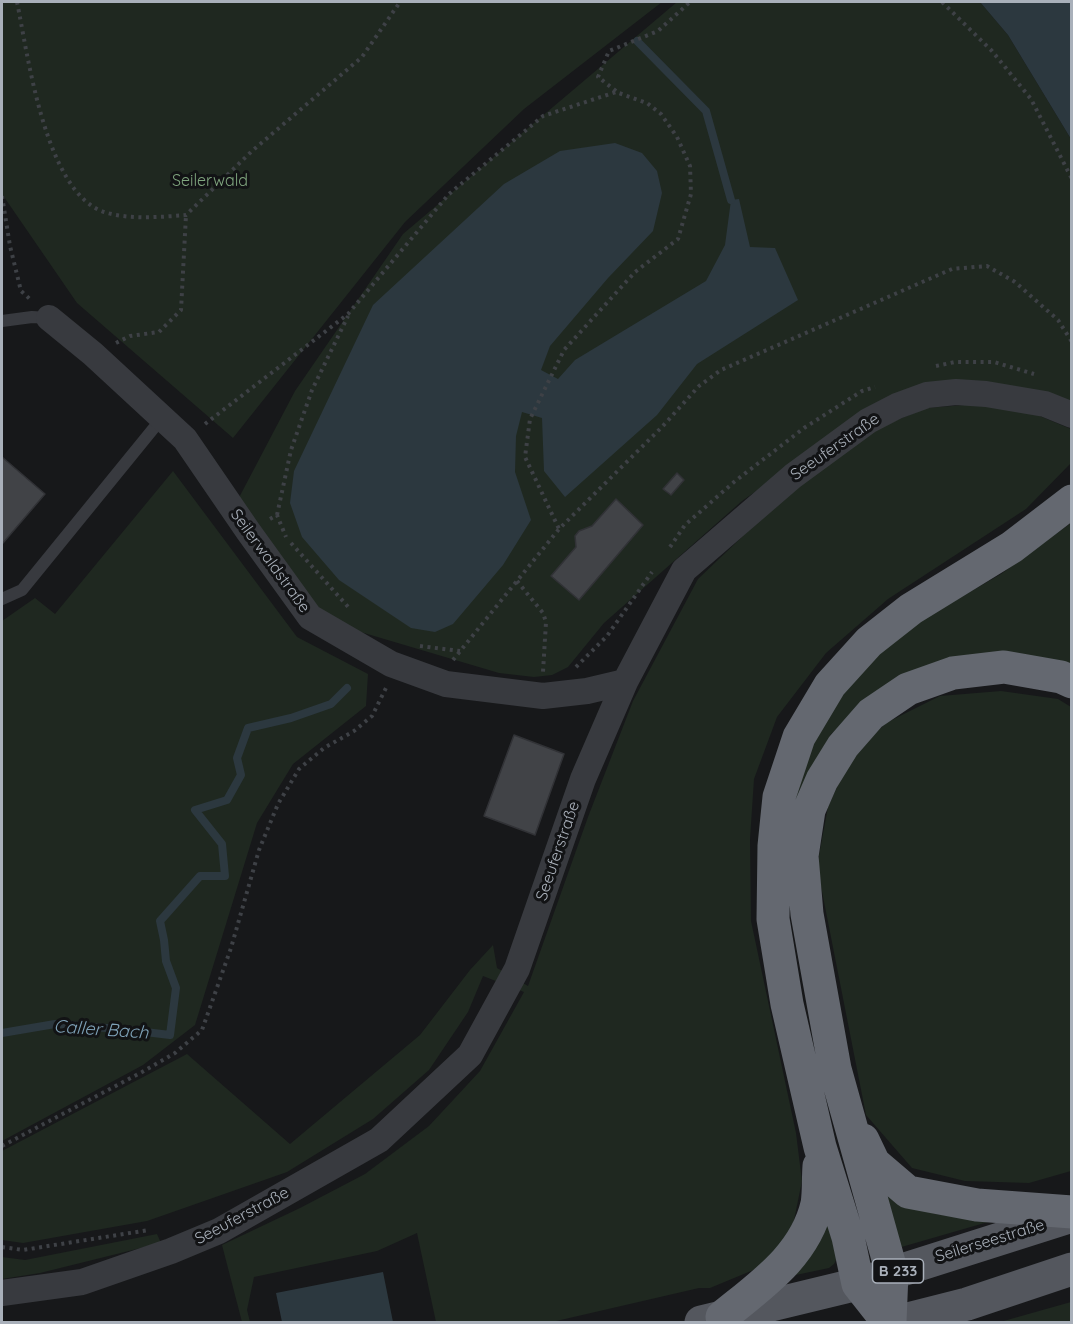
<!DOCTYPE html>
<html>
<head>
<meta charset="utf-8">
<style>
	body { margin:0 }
	#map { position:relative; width:1073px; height:1324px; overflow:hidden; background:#17181a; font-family:Quicksand,sans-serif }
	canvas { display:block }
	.frame { position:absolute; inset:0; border:3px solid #a9b0ba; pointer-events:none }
</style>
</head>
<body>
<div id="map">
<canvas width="1073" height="1324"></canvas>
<div class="frame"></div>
</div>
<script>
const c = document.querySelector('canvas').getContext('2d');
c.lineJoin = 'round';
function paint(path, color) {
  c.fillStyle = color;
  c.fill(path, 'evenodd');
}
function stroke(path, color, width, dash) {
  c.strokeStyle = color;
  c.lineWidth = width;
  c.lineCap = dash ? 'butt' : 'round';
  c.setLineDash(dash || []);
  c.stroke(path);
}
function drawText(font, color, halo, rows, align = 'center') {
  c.font = font + ' Quicksand,sans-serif';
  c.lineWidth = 6;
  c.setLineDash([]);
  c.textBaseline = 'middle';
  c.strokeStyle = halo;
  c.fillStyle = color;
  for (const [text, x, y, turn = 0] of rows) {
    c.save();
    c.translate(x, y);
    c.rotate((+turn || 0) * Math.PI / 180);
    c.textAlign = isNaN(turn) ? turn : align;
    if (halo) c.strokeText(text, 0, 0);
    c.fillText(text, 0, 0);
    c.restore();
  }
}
paint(new Path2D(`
	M2,2H662L524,109L405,222L233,438L77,303L2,194Z
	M677,2H980L1008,35L1071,139V410L988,387L869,412L742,501L604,623L568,667L552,675L534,677L499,673L310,617L233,509L295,391L403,234Z
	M977,404L1035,414L1071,429V463L1026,509L888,599L826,653L777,717L754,779L750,839L751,921L796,1133L802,1181L792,1230L763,1266L710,1288H699L552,1322H436L417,1233L377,1251L254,1277L247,1310L250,1322H242L222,1245L300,1208L365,1174L429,1126L480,1071L524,992L483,976L468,1012L429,1070L373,1119L287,1172L147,1221L23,1243L2,1240V1151L187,1054L290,1144L420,1035L470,970L493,945L497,968L528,986L588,817L633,701L698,579L788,493L871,431L926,408Z
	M173,471L297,637L368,674L366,706L293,764L257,823L195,1025L143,1065L2,1141V621L35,598L55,614Z
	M1071,523V670L875,696L831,734L804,782L791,835L796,775L839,689L899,633L1001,574Z
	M1001,691L1058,699L1071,707V1171L1029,1183L965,1181L912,1168L866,1115L817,866L828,807L851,756L886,723L940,696Z
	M883,1193L918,1209L936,1214L988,1222L898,1248Z
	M826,1219L837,1258L834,1264L829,1268L791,1276Z
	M157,1234L161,1243L40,1273L2,1279V1257L25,1260Z
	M1071,1302V1322H1000Z`), '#1f2820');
paint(new Path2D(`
	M980,2H1071V139L1008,35Z
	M615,143L642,153L657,171L662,193L653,231L608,278L550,346L541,370L558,379L575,360L706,281L725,245L731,200L739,199L750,247L775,248L798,300L697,364L657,415L565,497L544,471L542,418L522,412L516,436L515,472L531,520L503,565L453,624L435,632L411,628L339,580L302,537L290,503L294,471L373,305L504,184L560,151Z
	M383,1272L393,1322H282L276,1293Z`), '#2c383f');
stroke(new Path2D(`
	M637,41L706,111L731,200
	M2,1033L55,1024L120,1029L170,1035L176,988L166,961L164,940L160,921L200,876H225L222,844L195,810L227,800L241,775L237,758L248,728L291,718L331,704L347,688`), '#2c383f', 8);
const building = new Path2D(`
	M2,457L45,494L3,543L2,542Z
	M677,473L684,480L671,495L663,489Z
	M616,499L643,525L579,600L551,576L576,547L575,536L579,531L592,526Z
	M514,735L564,754L535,835L484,816Z`);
paint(building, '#414347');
stroke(building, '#313236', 1.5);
stroke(new Path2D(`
	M17,2C28,55 45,192 104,212C129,220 161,217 186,215L252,151L362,57L400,2
	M942,2L992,51L1031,99L1072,179
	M616,91L598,77L609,51L658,31L690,2
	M2,196L10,246L21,291L31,300
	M116,343L130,336L159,332L181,310L186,215
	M936,366L955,362H994L1034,374
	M205,424L348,314L449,194L543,116L616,92L647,103L661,114L677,137L690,166L691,194L678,239L635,272L564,350L530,419L525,457L559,529
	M277,515L291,450L312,390L348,316
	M270,519L277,515L286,537
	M291,543L350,609
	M670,547L685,525L734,482L804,428L862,391L875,387
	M517,581L543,613L546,622L543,672
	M420,646L460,651
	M453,660L559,529L662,427L699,386L721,370L952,269L987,266L1015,282L1058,320L1072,342
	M576,667L607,636L652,572
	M2,1146L142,1072L175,1053L202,1030L231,948L259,850L278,804L299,769L324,748L354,731L372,716L386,688
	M2,1247L23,1250L149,1230`), '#3e4146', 4, [3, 4.5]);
stroke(new Path2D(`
	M2,321L32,317L49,318
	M2,599L22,590L162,418`), '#383a3f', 12);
stroke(new Path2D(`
	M49,318L93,354L185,439L248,531L310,617L391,664L446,684L543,696L587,691L625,682
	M2,1293L82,1282L171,1251L219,1231L379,1140L470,1055L517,969L583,779L625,682L684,570L793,476L868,421L897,406L927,395L956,392L986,394L1045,404L1072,415`), '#383a3f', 26);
stroke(new Path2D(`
	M701,1322L858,1284L1072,1216
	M896,1322L967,1304L1072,1269`), '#54575e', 33);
stroke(new Path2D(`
	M863,1140L874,1163L908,1192L977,1205L1072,1212
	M722,1317C761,1285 805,1256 817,1204C819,1192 818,1179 819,1166
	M888,1322L858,1284L848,1237L820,1147L787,1004L773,919L774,846L779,797L799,737L830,685L869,642L911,609L1012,547L1072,501
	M890,1322L892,1273L835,1069L807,914L802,856L809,810L822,780L843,746L871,714L908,689L953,673L1004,667L1061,677L1072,682`), '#646870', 33);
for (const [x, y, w] of [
	[898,1271,51]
]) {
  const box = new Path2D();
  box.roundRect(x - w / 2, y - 12, w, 24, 4.5);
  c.fillStyle = '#121315';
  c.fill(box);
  stroke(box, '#a9b0ba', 1.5);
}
drawText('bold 15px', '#a9b0ba', null, [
	["B 233",898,1271]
]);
drawText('16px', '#80a67f', '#121315', [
	["Seilerwald",210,181]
]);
drawText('16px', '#a9b0ba', '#121315', [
	["Seeuferstraße",835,447,-35],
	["Seilerwaldstraße",270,561,54],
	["Seeuferstraße",558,851,-71],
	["Seeuferstraße",242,1216,-28],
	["Seilerseestraße",990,1241,-17]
]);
drawText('italic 18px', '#7ea1b7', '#121315', [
	["Caller Bach",101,1030,4]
]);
</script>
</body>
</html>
